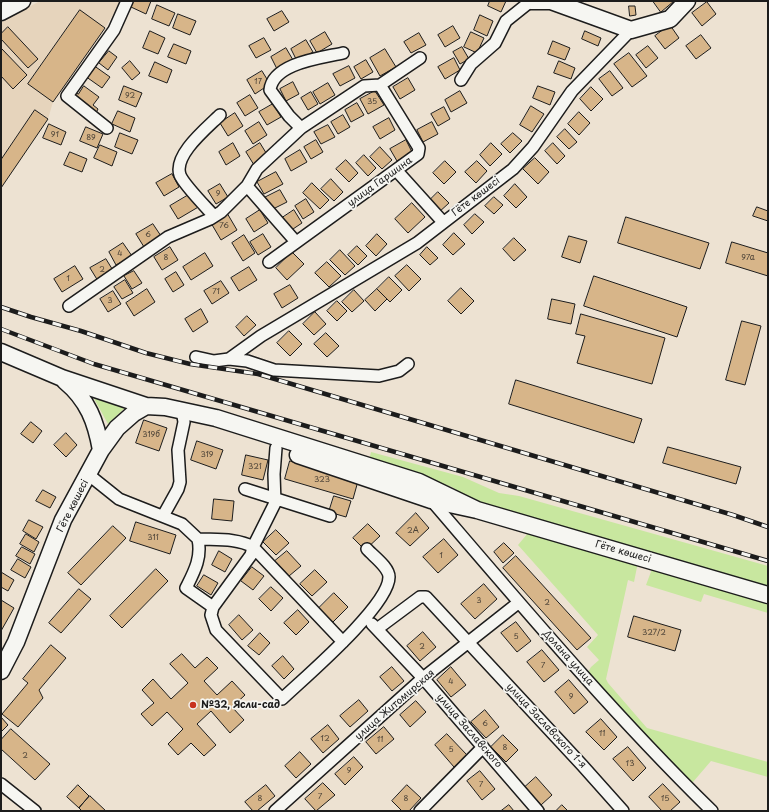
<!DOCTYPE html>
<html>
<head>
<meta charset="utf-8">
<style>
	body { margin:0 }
	#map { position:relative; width:769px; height:812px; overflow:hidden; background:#ede2d2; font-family:"Playpen Sans",sans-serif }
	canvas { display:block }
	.frame { position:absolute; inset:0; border:2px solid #1c1c1c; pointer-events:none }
</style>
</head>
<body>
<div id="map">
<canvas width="769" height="812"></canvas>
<div class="frame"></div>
</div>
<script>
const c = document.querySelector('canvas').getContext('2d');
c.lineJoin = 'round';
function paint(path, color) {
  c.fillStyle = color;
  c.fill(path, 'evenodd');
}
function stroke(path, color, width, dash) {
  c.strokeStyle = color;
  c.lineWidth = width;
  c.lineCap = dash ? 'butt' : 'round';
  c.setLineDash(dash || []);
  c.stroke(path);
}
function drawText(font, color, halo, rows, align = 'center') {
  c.font = font + ' "Playpen Sans",sans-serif';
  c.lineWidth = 3.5;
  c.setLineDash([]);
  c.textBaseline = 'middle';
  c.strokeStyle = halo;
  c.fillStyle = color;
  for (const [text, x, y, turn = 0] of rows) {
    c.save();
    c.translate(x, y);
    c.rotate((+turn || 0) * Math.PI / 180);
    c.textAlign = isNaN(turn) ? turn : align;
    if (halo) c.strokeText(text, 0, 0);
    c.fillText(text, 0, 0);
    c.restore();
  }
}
paint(new Path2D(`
	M40,1H121L105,28L53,102L48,119L1,188V22Z`), '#e6d4bc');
paint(new Path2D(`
	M91,393L129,404L108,424Z
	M371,452L463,477L499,493L519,496L768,566V592L475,502L452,487L369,461Z
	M528,533L636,564L637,567L634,582L628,580L606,679L608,683L647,728L768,762V777L711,761L693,782L675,779L587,674L591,667L599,660L587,647L598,635L518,545Z
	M652,569L768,604V613L704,594L701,602L646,585Z`), '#c8e79f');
const building = new Path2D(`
	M133,1H151L146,14L131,7Z
	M490,1H506L501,12L488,6Z
	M653,1H674L661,12Z
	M707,2L716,14L702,26L692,13Z
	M157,5L175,13L169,26L152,19Z
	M629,6H635L636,15L630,16Z
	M80,10L105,28L53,102L28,84Z
	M282,11L289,22L274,31L267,19Z
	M178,14L196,21L190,35L173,28Z
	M480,15L493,21L487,36L474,30Z
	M670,25L679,38L665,49L655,36Z
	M453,26L460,38L445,47L438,35Z
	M8,27L38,59L28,68L1,39V34Z
	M150,31L165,38L158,54L143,48Z
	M585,31L601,38L598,46L582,39Z
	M325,32L332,44L317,53L310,41Z
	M471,32L484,38L477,53L464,47Z
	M419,33L426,45L411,53L404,42Z
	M701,35L711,48L696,59L686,46Z
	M264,38L271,50L256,58L249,46Z
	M306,40L313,52L297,61L291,49Z
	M553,41L570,48L565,60L548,54Z
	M174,44L191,51L186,64L168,57Z
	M648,46L658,58L646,68L636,55Z
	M462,47L469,59L460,64L453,52Z
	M1,48L27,75L13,89L1,76Z
	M286,48L293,60L277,69L271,57Z
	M385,49L396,67L380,76L370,58Z
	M109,51L117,57L108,70L99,63Z
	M629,53L647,76L632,87L614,64Z
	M454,58L460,70L445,79L438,67Z
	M366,60L373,72L361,79L354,67Z
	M130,61L140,73L132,80L122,68Z
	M559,61L575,68L571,79L554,73Z
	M155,62L172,70L167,83L149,76Z
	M93,65L110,77L102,88L85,76Z
	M349,66L355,78L340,86L333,74Z
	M262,71L270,84L255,94L247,80Z
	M610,71L623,88L612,96L599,79Z
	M408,78L415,90L400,99L393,87Z
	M293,82L299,94L286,101L280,89Z
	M328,83L335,95L320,104L313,92Z
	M84,86L99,97L93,105L98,109L96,113L71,96L74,91L78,94Z
	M124,86L142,93L136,107L119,100Z
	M538,86L555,92L550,105L533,98Z
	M591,87L603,99L591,111L580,99Z
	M375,91L384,105L368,114L360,99Z
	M460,91L467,103L451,112L445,100Z
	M311,92L318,104L308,110L301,98Z
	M250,95L258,108L245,116L237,103Z
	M357,103L364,115L351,122L345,110Z
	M273,104L281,117L267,125L259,112Z
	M531,106L544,114L532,132L520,125Z
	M444,107L450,119L438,126L431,114Z
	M35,110L48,119L1,188V160Z
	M118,111L135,118L130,132L112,124Z
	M579,112L590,123L579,135L568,124Z
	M235,113L243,126L228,136L220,123Z
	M343,115L350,127L338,134L331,122Z
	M389,118L395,130L380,139L373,127Z
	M259,122L267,135L253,144L245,131Z
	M432,122L438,134L423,142L417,130Z
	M49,124L66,132L61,145L43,138Z
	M328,125L335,137L321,144L314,132Z
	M86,127L103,134L97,148L80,141Z
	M565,129L577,142L569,149L557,137Z
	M120,133L138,140L132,154L115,147Z
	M513,133L522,141L510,153L501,144Z
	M316,140L323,152L311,159L304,147Z
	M406,140L412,152L397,161L390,149Z
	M233,143L240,156L226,165L219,152Z
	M260,143L268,156L254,165L246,152Z
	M491,143L502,154L490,166L480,155Z
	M553,143L565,156L557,164L545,151Z
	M100,145L117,152L112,166L94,158Z
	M380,147L392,160L382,169L370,157Z
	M300,150L307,162L291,171L285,159Z
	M70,152L87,159L82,172L64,165Z
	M364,155L376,168L368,176L356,163Z
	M535,158L549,172L538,184L523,169Z
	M346,160L358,173L349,182L336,169Z
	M445,161L456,172L444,184L433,173Z
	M477,161L487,171L476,183L465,172Z
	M276,172L283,184L264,194L257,182Z
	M172,174L179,187L164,196L156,183Z
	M331,179L343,192L334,201L321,189Z
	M312,183L329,200L320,209L303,193Z
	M220,184L228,197L216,204L208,191Z
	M515,184L527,197L516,208L504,196Z
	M280,190L287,202L271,210L264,198Z
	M438,192L449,203L438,213L427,203Z
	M192,193L200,206L178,219L170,206Z
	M494,197L503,205L494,214L485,206Z
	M306,199L314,212L303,219L295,206Z
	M412,203L425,217L408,233L395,219Z
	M757,207L768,211V221L753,216Z
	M260,210L268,223L254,232L246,219Z
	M294,210L302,223L290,231L282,218Z
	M227,213L237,230L221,240L211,223Z
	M475,214L484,222L472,234L464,225Z
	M626,217L709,243L700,269L618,243Z
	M153,224L161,236L144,247L136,234Z
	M454,233L465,244L453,255L443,245Z
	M263,234L271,247L258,255L250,242Z
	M377,234L387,244L376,256L366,246Z
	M244,235L255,253L243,261L232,243Z
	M569,236L587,241L580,263L562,257Z
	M514,238L526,250L514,261L503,249Z
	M732,242L768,253V276L726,263Z
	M123,243L132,256L116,265L109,252Z
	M357,246L367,256L358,265L348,255Z
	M170,247L178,260L162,270L154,257Z
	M427,247L438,258L430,265L420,255Z
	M340,250L355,266L345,275L330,260Z
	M292,252L304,264L287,280L276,268Z
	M205,253L213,266L191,280L183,267Z
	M106,259L114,272L98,281L90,268Z
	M327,262L341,276L329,287L315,273Z
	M407,265L421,279L409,291L395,276Z
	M75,266L83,279L62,292L54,279Z
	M249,267L257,280L239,291L231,278Z
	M134,271L142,283L132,289L124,276Z
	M176,272L184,285L173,292L165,279Z
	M594,276L687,307L677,337L584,306Z
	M389,277L402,290L390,302L377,289Z
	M125,280L133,293L122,299L114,287Z
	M221,281L229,293L212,304L204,291Z
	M290,285L298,298L282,308L274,294Z
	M461,288L474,301L461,314L448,301Z
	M147,289L155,302L134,316L126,303Z
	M377,289L387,299L375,311L365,300Z
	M354,290L364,301L352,312L342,302Z
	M113,291L121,304L108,312L100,299Z
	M552,299L575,304L571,324L548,319Z
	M337,301L347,311L337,321L327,311Z
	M201,309L208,322L193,332L185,319Z
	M315,312L326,324L314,335L303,324Z
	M581,314L665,338L652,384L577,363L585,336L576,334Z
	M247,316L256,325L244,336L236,327Z
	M742,321L761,326L745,385L726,380Z
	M289,331L302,344L290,356L277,343Z
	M326,333L339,346L327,357L314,344Z
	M516,380L642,419L634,443L509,404Z
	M144,420L167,428L159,451L136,443Z
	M31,422L42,431L33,443L21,434Z
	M66,433L77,445L66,457L54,445Z
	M197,441L223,450L216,469L191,460Z
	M668,447L741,467L736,484L663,463Z
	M246,455L268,460L263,480L242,475Z
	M290,461L358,481L353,499L285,479Z
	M43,490L56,497L50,508L36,501Z
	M334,496L351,501L346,517L329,512Z
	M214,499L234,501L232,521L212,519Z
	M416,513L429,528L410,546L396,533Z
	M29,520L43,527L36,539L23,531Z
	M136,522L176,535L170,554L130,541Z
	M368,524L380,536L365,550L353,538Z
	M113,526L126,538L81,585L68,573Z
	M276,530L289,543L276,555L263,542Z
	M26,534L39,542L34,552L20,544Z
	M444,539L458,555L438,573L423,557Z
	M504,543L514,553L503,563L494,552Z
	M22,547L35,554L30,564L16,556Z
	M219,551L232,559L225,572L212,565Z
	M287,551L301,566L289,576L275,561Z
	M516,556L591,638L577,650L503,568Z
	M18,559L31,567L25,578L11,570Z
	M252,567L264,576L253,590L241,581Z
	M156,569L168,581L122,628L110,616Z
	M315,570L327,582L312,596L300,584Z
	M1,572L14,580L8,591L1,587Z
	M204,575L218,583L211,595L197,586Z
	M484,584L497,599L475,619L461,604Z
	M271,587L283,598L271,611L259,599Z
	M79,589L91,599L61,633L49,623Z
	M334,593L348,607L333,622L319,608Z
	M1,600L14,608L1,631Z
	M298,610L309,622L296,635L284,623Z
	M239,615L253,630L242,640L229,625Z
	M634,616L681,630L675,651L628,637Z
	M516,622L531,641L517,652L501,633Z
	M423,632L436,647L420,661L407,646Z
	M260,633L270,643L259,655L248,646Z
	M51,645L66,658L39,690L43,698L18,727L2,714L28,683L23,679Z
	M542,650L559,670L544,682L527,662Z
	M182,654L195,668L207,657L218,668L204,681L217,695L232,681L245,695L232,707L244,720L230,733L211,711L197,724L216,745L204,756L191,743L178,755L168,744L183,729L167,712L152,726L141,714L154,703L142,690L153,679L171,699L188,683L170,664Z
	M283,656L294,669L284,679L272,666Z
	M392,667L404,681L392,691L380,677Z
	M451,667L466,685L451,697L437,680Z
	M569,680L588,702L574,714L555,692Z
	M359,700L368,711L350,727L340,716Z
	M416,701L426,712L410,727L400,715Z
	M485,710L499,727L486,738L471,722Z
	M1,717L8,725L1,732Z
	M601,719L617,737L604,750L586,732Z
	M328,725L339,739L323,753L311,739Z
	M384,727L394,739L376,754L366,742Z
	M11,729L50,764L35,780L1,749V740Z
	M447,734L467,755L454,767L435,745Z
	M503,735L518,750L506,762L491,747Z
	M628,747L646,768L633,781L613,759Z
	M300,752L311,764L296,778L285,766Z
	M354,757L363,767L345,785L335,774Z
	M480,771L495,789L482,800L467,781Z
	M536,777L552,795L541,805L525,787Z
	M323,783L335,795L316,811L305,799Z
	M663,784L680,802L670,811H662L649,797Z
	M78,785L89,796L79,808L67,797Z
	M266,785L275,796L257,811H253L245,802Z
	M407,785L421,798L409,811H402L392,801Z
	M90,796L106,811H82L79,808Z
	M509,805L514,811H501Z
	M562,805L568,811H556Z`);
paint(building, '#d7b589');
stroke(building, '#1c1c1c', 1);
const street = new Path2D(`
	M461,80L471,64L495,43L506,21L531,1
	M107,128L67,96L114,30L127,1
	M301,128L289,116L270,90C273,63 321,58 343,53
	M397,171L443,222
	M247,186L296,242
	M214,216C206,207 184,185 180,175C173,155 207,128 220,115
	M269,262L418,154L419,148L380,85
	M69,306L168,237L210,219L221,212L247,186L257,169L301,128L364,86L380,85L420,58
	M196,357L214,361L229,359L247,361L274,370L379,376L399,371L408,364
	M229,359L261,336L417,243L513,169L533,147L572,91L631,30
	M276,448L274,474L275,503L253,547L251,555L213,607L211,615L216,630L282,699C304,678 389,606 389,577C389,567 373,556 367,549
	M89,475L119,499L182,524L198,539C216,540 237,538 253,547L343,642
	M245,489L330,516
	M431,500C522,606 612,713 712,811
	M163,516L178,489L180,482L178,450L184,422L182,410
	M198,539C202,558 194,572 186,588L213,607
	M372,624L423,678L538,811
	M377,629L420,597H426L582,765L623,811
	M1,784L35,811
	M275,811L423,678L518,603
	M420,811L483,747`);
const secondary = new Path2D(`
	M531,1H551L631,30L670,19L687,1
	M1,12L22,1
	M1,352L62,378L146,406
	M65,381C88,400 96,422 101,450
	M298,455L431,500L477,510L768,595
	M1,671L16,642L63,520L101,450L117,428L134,413L146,406L165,407L216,418L419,482L477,510`);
stroke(street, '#1c1c1c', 14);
stroke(secondary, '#1c1c1c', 19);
stroke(street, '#f6f6f2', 11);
stroke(secondary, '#f6f6f2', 16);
const rail = new Path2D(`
	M1,307L31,317L81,331L146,353L190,364L258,374L733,515L768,527
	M1,329L94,364L768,561`);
stroke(rail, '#1c1c1c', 4.5);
stroke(rail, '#f6f6f2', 3, [9]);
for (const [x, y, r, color] of [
	[193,705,4,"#c8321e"]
]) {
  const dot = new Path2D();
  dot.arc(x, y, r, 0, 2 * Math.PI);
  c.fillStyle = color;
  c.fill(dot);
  stroke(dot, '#f6f6f2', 1.5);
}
drawText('8px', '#4b4237', null, [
	["17",258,82],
	["92",130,96],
	["35",372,102],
	["91",55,135],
	["89",91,138],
	["9",218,194],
	["76",224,226],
	["6",148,235],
	["4",120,254],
	["8",166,258],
	["97а",748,258],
	["2",102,270],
	["1",68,279],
	["71",216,292],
	["3",110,301],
	["319б",151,435],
	["319",207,455],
	["321",255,467],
	["323",322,480],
	["2А",413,531],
	["311",153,538],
	["1",441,556],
	["3",479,601],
	["2",547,603],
	["327/2",654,633],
	["5",516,637],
	["2",422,647],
	["7",543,666],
	["4",451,682],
	["9",571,697],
	["6",485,724],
	["11",602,734],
	["12",325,739],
	["11",380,740],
	["8",505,748],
	["5",451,750],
	["2",25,756],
	["13",630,764],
	["9",349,771],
	["7",481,785],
	["7",320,797],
	["8",260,799],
	["8",406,799],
	["15",665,799]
]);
drawText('10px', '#1c1c1c', '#f6f6f2', [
	["улица Гаршина",380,182,-36],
	["Гёте көшесі",476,197,-37],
	["Гёте көшесі",73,506,-63],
	["Гёте көшесі",623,552,16],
	["Долана улица",568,658,48],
	["улица Житомирская",395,705,-41],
	["улица Заславского 1-я",546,726,47],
	["улица Заславского",469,731,49]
]);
drawText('bold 10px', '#1c1c1c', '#f6f6f2', [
	["№32, Ясли-сад",201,705]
], 'left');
</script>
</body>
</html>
